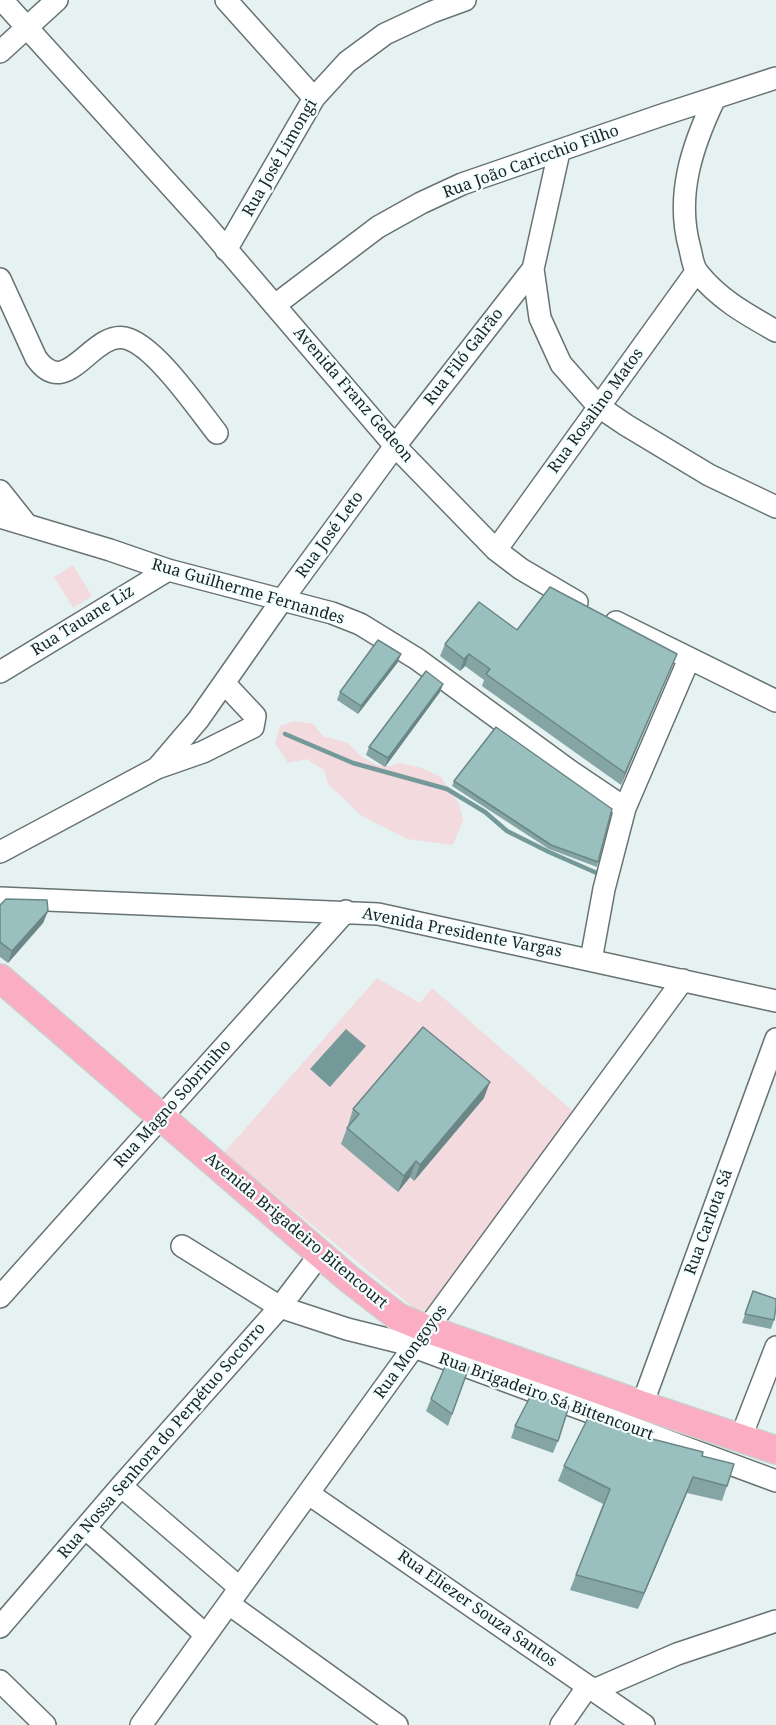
<!DOCTYPE html>
<html>
<head>
<meta charset="utf-8">
<style>
	body { margin:0 }
	canvas { display:block; background:#e5f2f1 }
</style>
</head>
<body>
<canvas width="776" height="1725"></canvas>
<script>
const c = document.querySelector('canvas').getContext('2d');
c.lineJoin = 'round';
function paint(path, color) {
  c.fillStyle = color;
  c.fill(path, 'evenodd');
}
function stroke(path, color, width, dash) {
  c.strokeStyle = color;
  c.lineWidth = width;
  c.lineCap = dash ? 'butt' : 'round';
  c.setLineDash(dash || []);
  c.stroke(path);
}
function drawText(font, color, halo, rows, align = 'center') {
  c.font = font + ' "Noto Serif",serif';
  c.lineWidth = 4.5;
  c.setLineDash([]);
  c.textBaseline = 'middle';
  c.strokeStyle = halo;
  c.fillStyle = color;
  for (const [text, x, y, turn = 0] of rows) {
    c.save();
    c.translate(x, y);
    c.rotate((+turn || 0) * Math.PI / 180);
    c.textAlign = isNaN(turn) ? turn : align;
    if (halo) c.strokeText(text, 0, 0);
    c.fillText(text, 0, 0);
    c.restore();
  }
}
paint(new Path2D(`
	M73,565L92,596L73,608L54,577Z
	M294,721L313,724L323,736L348,743L362,757L377,765L391,766L400,763L422,768L441,777L459,804L463,820L453,845L407,839L362,816L328,784L324,770L307,759L288,763L275,743L280,726Z
	M377,978L420,1003L432,988L575,1113L432,1308L419,1312L224,1153Z`), '#f2dadf');
paint(new Path2D(`
	M346,1029L366,1046L330,1087L310,1069Z`), '#749999');
stroke(new Path2D(`
	M285,734L353,763L447,789L485,812L507,831L549,852L599,874`), '#749999', 4.5);
const minor = new Path2D(`
	M2,0L205,224L395,446L496,550L521,569L577,602
	M226,0L314,98
	M0,52L57,0
	M715,98C692,146 675,196 690,249C692,257 693,268 699,274C720,300 748,315 776,331
	M559,152L533,269L540,318L561,364L598,406L626,425L709,475L776,507
	M226,250L314,98L347,62L385,34L432,12L465,0
	M0,279L36,358C67,402 91,331 125,338C154,344 198,409 217,433
	M275,305L378,227L421,203L462,184L662,115L776,78
	M0,491L27,525
	M0,517L110,550L168,570L332,613L360,624L417,659L570,771L625,808
	M496,550L696,272
	M616,622L776,701
	M0,672L168,570
	M157,768L203,752L253,727L255,716L224,683
	M0,852L157,768L198,720L282,600L395,446L533,269
	M0,898L378,914L776,1001
	M591,960L604,889L625,808L689,659
	M182,1246L280,1307L347,1329L403,1343L776,1481
	M0,1297L346,911
	M642,1405L776,1039
	M741,1437L776,1347
	M121,1486L240,1588
	M309,1494L644,1725
	M85,1528L206,1635
	M229,1604L397,1725
	M0,1627L121,1486L280,1307L321,1253
	M0,1681L45,1725
	M594,1690L677,1654L776,1621
	M141,1725L413,1348L683,980
	M561,1725L588,1686`);
const major = new Path2D(`
	M0,978L349,1279L398,1317L427,1329L642,1405L776,1450`);
stroke(minor, '#677372', 24);
stroke(major, '#cdcece', 30);
stroke(minor, '#fff', 21);
stroke(major, '#fbadc3', 27);
paint(new Path2D(`
	M517,630L677,654L621,785L482,686L484,680L465,666L460,671L440,656L445,644Z
	M398,662L358,714L337,700L340,692Z
	M443,684L440,692L385,767L366,755L369,747Z
	M454,781L598,862L597,867L549,849L452,786Z
	M0,905L48,911L43,923L8,963L0,957Z
	M484,1098L414,1181L410,1177L398,1192L341,1144L347,1128L349,1126L348,1125L353,1109Z
	M753,1291L774,1320L771,1329L742,1323Z
	M469,1367L448,1426L426,1411L431,1399Z
	M515,1426L558,1441L553,1453L511,1438Z
	M625,1432L702,1456L727,1486L722,1501L687,1493L638,1609L570,1590L603,1504L558,1481L564,1466Z`), '#84a5a4');
paint(new Path2D(`
	M401,654L398,662L358,714L361,706Z
	M469,654L465,666L460,671L464,659Z
	M677,654L672,665L621,785L625,773Z
	M443,684L440,692L385,767L388,758Z
	M48,911L43,923L8,963L12,951Z
	M490,1082L484,1098L414,1181L420,1165Z
	M416,1161L410,1177L398,1192L404,1176Z
	M693,1477L687,1493L638,1609L644,1593Z`), '#6b8686');
const building = new Path2D(`
	M550,587L677,654L625,773L486,674L490,669L469,654L464,659L445,644L479,602L517,630Z
	M378,640L401,654L361,706L340,692Z
	M426,671L443,684L388,758L369,747Z
	M496,727L612,809L598,862L551,845L454,781Z
	M6,899L47,900L48,911L12,951L0,942V905Z
	M423,1027L490,1082L420,1165L416,1161L404,1176L347,1128L359,1114L353,1109Z
	M753,1291L776,1299V1307L774,1320L745,1314Z
	M447,1362L469,1367L452,1414L431,1399Z
	M531,1395L569,1406L558,1441L515,1426Z
	M589,1416L627,1427L625,1432L703,1452L702,1456L734,1464L727,1486L693,1477L644,1593L576,1575L610,1489L564,1466Z`);
paint(building, '#99c0bf');
stroke(building, '#6b8686', 1.5);
drawText('16px', '#1d2221', '#f2ffff', [
	["Rua José Limongi",280,158,-60],
	["Rua João Caricchio Filho",531,162,-20],
	["Rua Filó Galrão",464,357,-52],
	["Avenida Franz Gedeon",353,395,49],
	["Rua Rosalino Matos",596,411,-54],
	["Rua José Leto",330,535,-54],
	["Rua Guilherme Fernandes",248,592,16],
	["Rua Tauane Liz",83,621,-32],
	["Avenida Presidente Vargas",462,933,11],
	["Rua Magno Sobriniho",173,1104,-48],
	["Rua Carlota Sá",709,1222,-70],
	["Avenida Brigadeiro Bitencourt",296,1231,40],
	["Rua Mongoyos",411,1352,-54],
	["Rua Brigadeiro Sá Bittencourt",546,1397,20],
	["Rua Nossa Senhora do Perpétuo Socorro",162,1441,-49],
	["Rua Eliezer Souza Santos",477,1609,35]
]);
</script>
</body>
</html>
